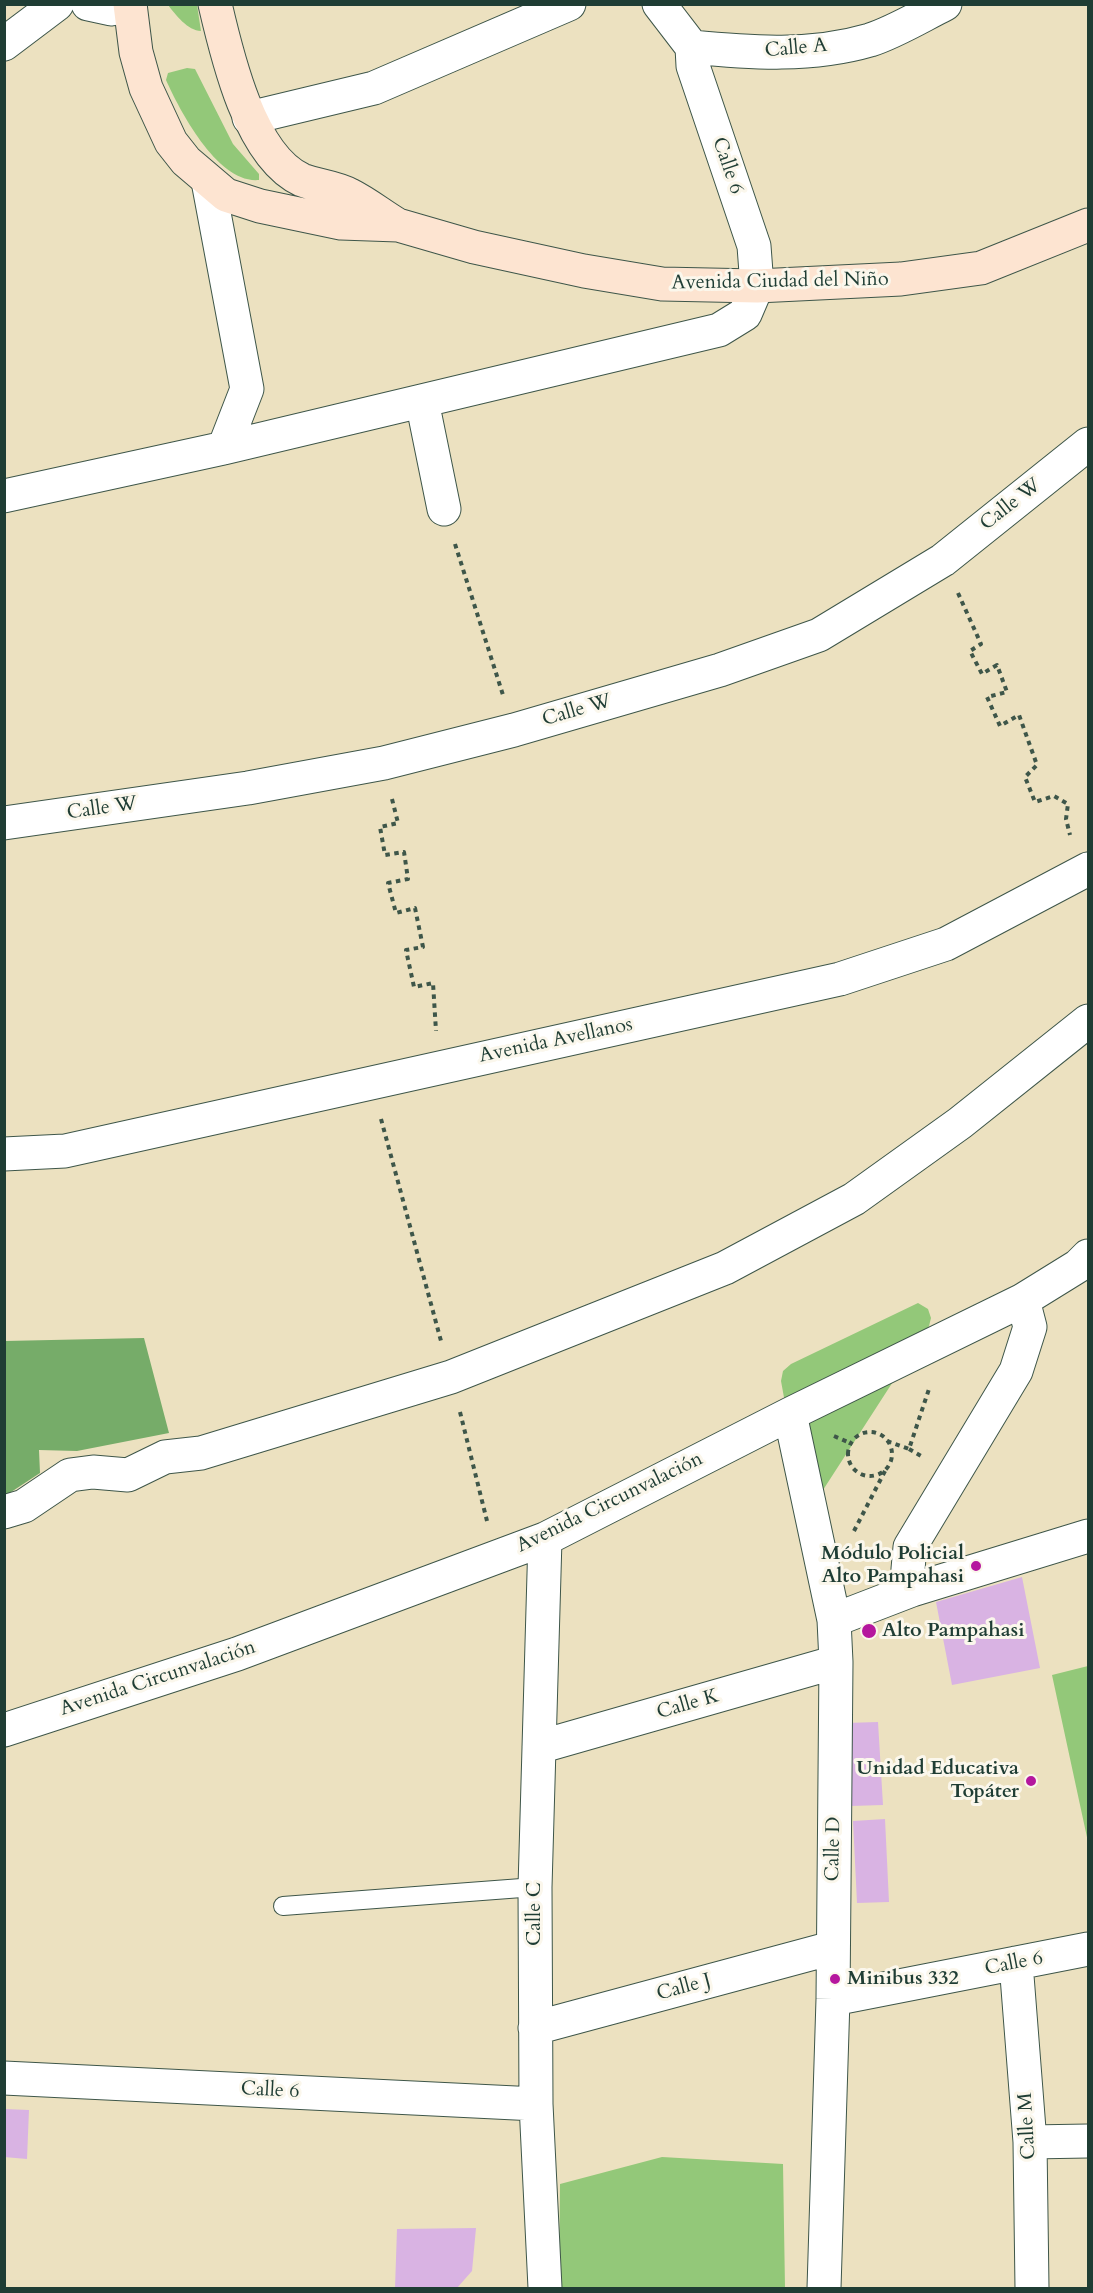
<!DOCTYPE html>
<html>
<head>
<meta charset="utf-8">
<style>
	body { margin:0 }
	#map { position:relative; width:1093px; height:2293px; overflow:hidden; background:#ece1c0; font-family:Cardo,serif }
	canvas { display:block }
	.frame { position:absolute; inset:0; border:6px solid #1f3d34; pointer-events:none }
</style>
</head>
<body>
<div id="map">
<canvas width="1093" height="2293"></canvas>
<div class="frame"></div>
</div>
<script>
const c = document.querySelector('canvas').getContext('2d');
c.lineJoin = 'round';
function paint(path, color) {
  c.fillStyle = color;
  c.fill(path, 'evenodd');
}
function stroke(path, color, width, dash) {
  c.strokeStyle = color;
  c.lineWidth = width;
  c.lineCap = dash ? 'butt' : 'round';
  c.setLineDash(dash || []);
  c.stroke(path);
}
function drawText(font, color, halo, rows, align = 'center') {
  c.font = font + ' Cardo,serif';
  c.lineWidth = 6;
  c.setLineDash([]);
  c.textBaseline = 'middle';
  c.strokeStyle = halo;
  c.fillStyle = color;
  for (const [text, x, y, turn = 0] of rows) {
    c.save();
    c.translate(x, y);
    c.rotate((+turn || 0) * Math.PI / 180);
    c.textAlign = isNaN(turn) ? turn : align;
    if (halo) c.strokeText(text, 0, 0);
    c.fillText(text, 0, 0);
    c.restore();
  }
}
paint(new Path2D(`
	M168,5H197L201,31C188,31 175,14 168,5Z
	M187,68L195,69L233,144L259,174V180C218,184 180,111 166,80L168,73Z
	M918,1303L928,1309L931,1318L929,1326L823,1490L799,1480L781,1381L783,1371L791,1364Z
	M1088,1666V1842L1052,1675Z
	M662,2157L783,2164L785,2288H559L560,2184Z`), '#93c879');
paint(new Path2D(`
	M144,1338L169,1433L77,1451L39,1450L40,1473L5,1496V1341Z`), '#76ac69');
paint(new Path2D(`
	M1022,1577L1040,1668L952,1685L936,1602Z
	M878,1722L883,1805L851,1806L846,1723Z
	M885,1819L889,1902L857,1903L853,1821Z
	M4,2109L29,2110L27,2159L4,2157Z
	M476,2228L472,2271L457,2288H395L397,2229Z`), '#d9b3e3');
const lane = new Path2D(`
	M283,1906L535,1887`);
const street = new Path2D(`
	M88,4L111,9L130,6
	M659,4L692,47C752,53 812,57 870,40C895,32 921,16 945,4
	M4,44L57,4
	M249,118L374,88L569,4
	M208,181L247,389L224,448
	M422,401L444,509
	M4,496L224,448L719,330L745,314L757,286L754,246L693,66L692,47
	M4,823L248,788L384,763L514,730L720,670L819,635L943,560L1088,444
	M4,1154L65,1151L840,979L946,944L1088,869
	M790,1414L834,1620L836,1662L833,1999L824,2288
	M4,1512L24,1506L70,1475L93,1472L128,1475L165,1457L201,1453L451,1377L725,1268L854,1199L960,1123L1088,1021
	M912,1590L908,1569L910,1547L1016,1371L1030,1327L1023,1300
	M834,1620L912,1590L1088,1536
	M4,1730L237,1654L545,1539L790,1414L1023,1300L1078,1266L1088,1256
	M539,1747L836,1662
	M1016,1963L1030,2142L1032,2288
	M833,1999L1088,1949
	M535,2028L832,1948
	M4,2078L536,2104
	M1030,2142L1088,2141
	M545,2288L536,2104L535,1887L545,1539`);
const secondary = new Path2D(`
	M130,4L136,52L146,88L171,142L186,161L226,195L260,206L341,223L398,225L474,247L584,271L662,284L757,286L901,279L981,268L1088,225
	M215,4C227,56 250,156 302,180C317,186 336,187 350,195C366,203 381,215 396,224`);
stroke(lane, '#3e5649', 20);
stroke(street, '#3e5649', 35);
stroke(secondary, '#3e5649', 35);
stroke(new Path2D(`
	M455,544L503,695
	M958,593L981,644L970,651L982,674L997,665L1007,692L987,697L1000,726L1019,715L1037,765L1025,777L1035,802L1054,796L1068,804L1066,819L1070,835
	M392,799L398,823L380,827L385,855L404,852L408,879L388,883L396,913L415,908L423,947L406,950L414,987L433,983L436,1031
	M381,1119L441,1341
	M460,1412L487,1521
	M848 1454a22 22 0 1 1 44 0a22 22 0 1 1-44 0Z
	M834,1436L850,1443
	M887,1441L909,1449L929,1389
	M909,1449L921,1456
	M854,1531L885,1471`), '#3e5649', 4, [4.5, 4.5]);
stroke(lane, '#fff', 18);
stroke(street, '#fff', 33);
stroke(secondary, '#fde4d1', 33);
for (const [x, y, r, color] of [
	[976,1566,6,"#b5179e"],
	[869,1631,8,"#b5179e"],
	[1031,1781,6,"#b5179e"],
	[835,1979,6,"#b5179e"]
]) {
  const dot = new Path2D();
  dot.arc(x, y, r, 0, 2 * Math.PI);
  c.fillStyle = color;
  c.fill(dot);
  stroke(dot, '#fbf7ec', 2);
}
drawText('20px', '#1f3d34', '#fbf7ec', [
	["Calle A",796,49,-5],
	["Calle 6",727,166,71],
	["Avenida Ciudad del Niño",780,282,-1],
	["Calle W",1011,505,-38],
	["Calle W",577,711,-16],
	["Calle W",102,809,-8],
	["Avenida Avellanos",556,1041,-12],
	["Avenida Circunvalación",610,1503,-26],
	["Avenida Circunvalación",158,1679,-18],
	["Calle K",688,1705,-16],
	["Calle D",834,1849,-89],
	["Calle C",535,1914,-90],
	["Calle 6",1014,1964,-11],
	["Calle J",684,1988,-15],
	["Calle 6",270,2091,3],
	["Calle M",1028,2126,-93]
]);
drawText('bold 20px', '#1f3d34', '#fbf7ec', [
	["Módulo Policial",964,1554],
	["Alto Pampahasi",964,1577],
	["Alto Pampahasi",882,1631,"left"],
	["Unidad Educativa",1019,1769],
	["Topáter",1019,1792],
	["Minibus 332",847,1979,"left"]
], 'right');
</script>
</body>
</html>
